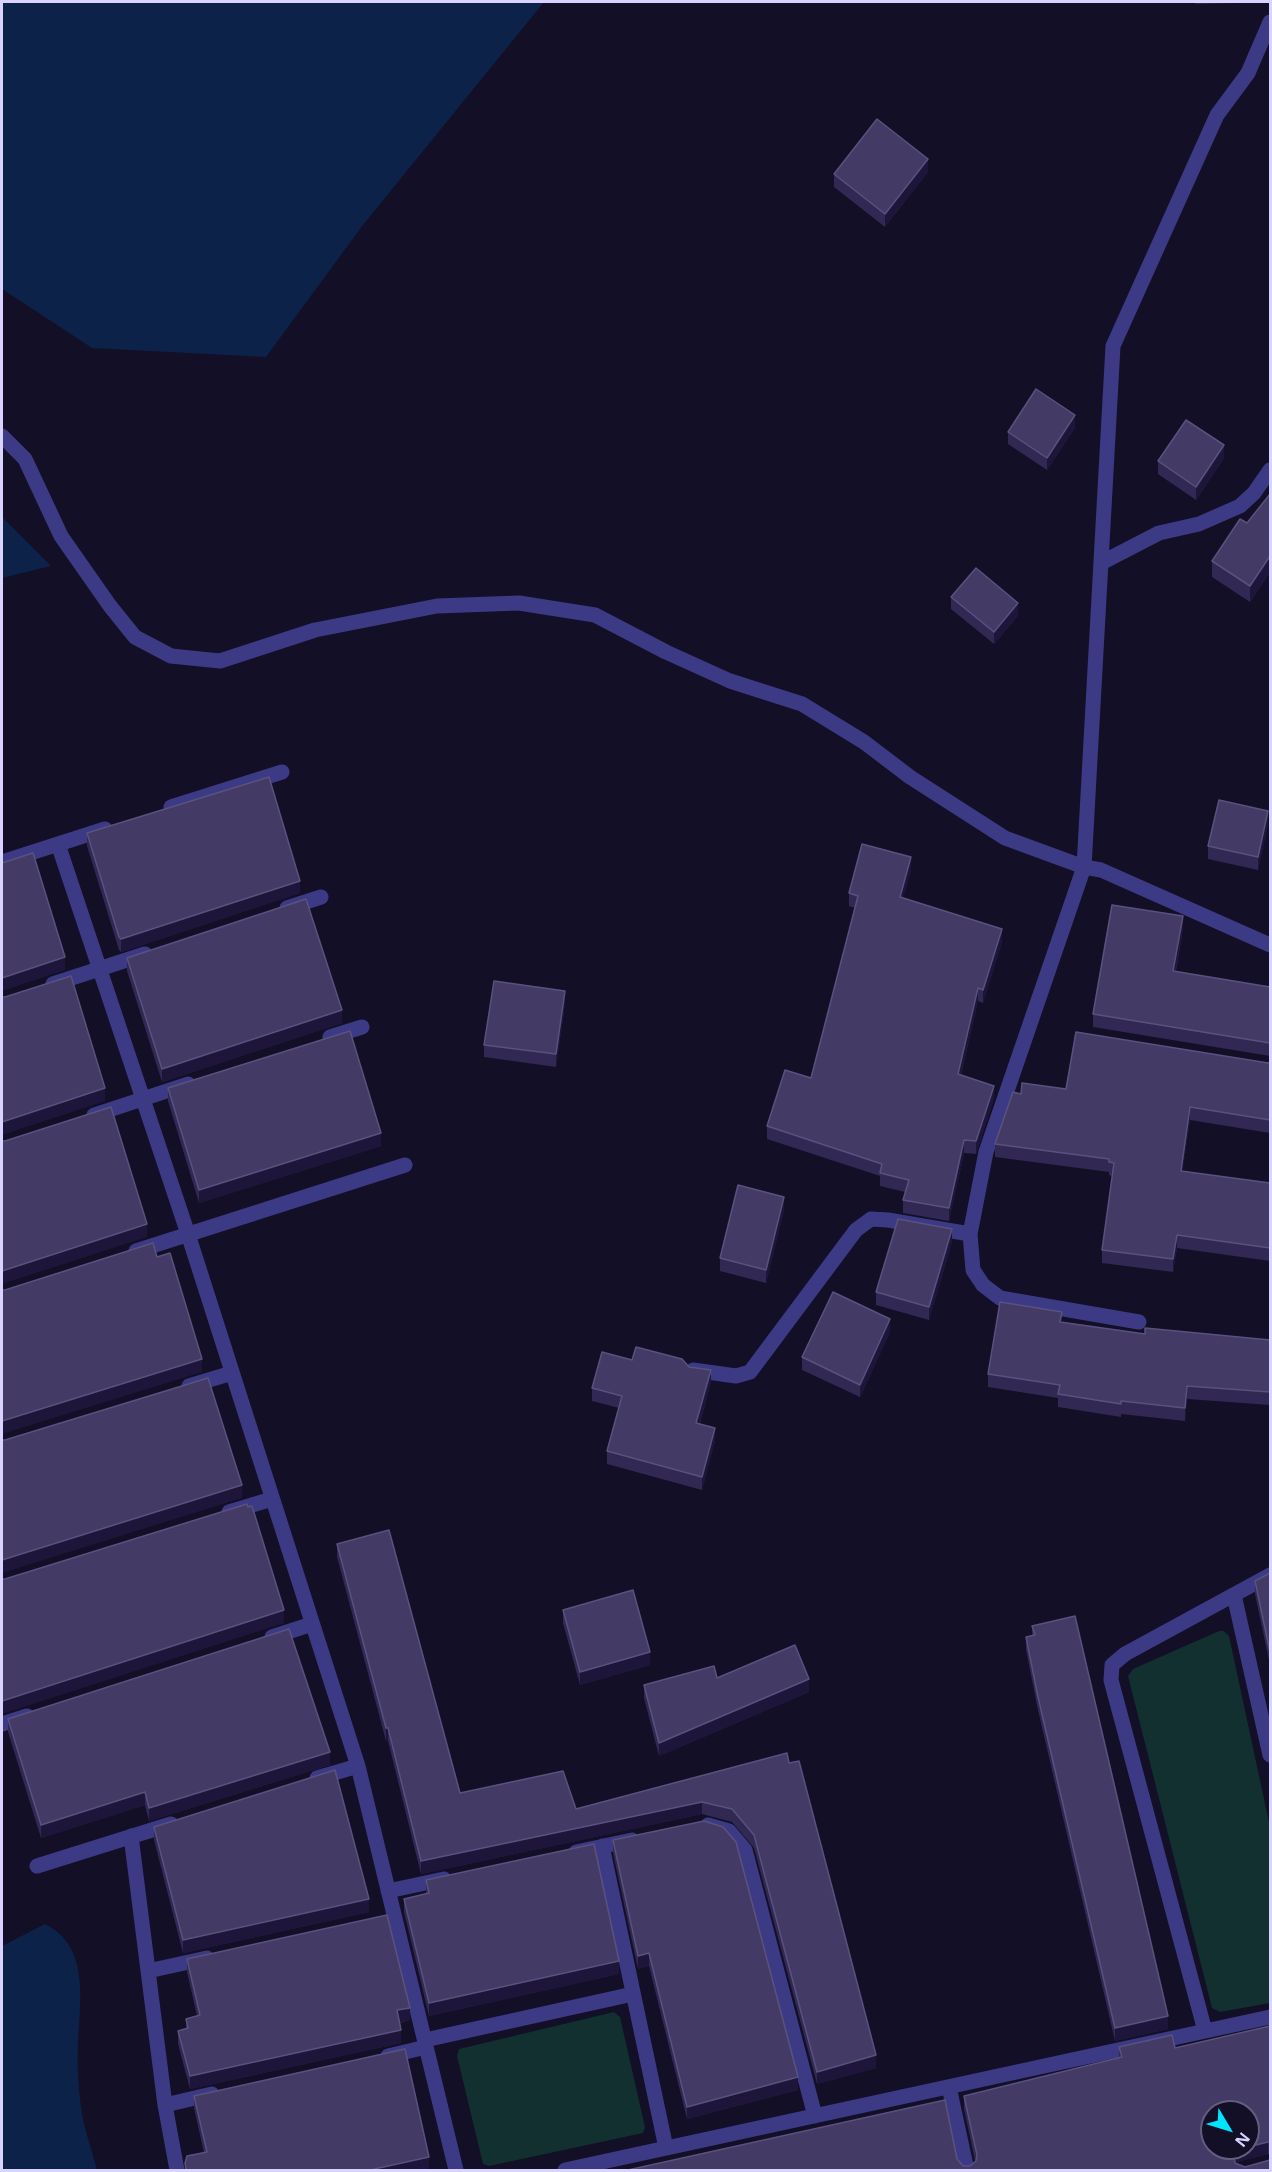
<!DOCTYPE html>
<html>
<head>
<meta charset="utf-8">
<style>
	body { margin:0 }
	#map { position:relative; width:1272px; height:2172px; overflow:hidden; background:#130f26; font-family:"Noto Sans",sans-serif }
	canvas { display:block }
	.frame { position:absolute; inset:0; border:3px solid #d9d4ff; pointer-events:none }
	.north { position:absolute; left:1200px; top:2100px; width:60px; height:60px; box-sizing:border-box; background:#130f26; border:2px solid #625e7d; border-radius:50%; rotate:128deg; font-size:16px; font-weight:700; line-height:24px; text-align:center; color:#d9d4ff }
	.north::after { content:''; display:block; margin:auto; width:21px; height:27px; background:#00e5ff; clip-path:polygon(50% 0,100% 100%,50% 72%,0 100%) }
</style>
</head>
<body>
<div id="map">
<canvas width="1272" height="2172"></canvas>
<div class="frame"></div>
<div class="north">N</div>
</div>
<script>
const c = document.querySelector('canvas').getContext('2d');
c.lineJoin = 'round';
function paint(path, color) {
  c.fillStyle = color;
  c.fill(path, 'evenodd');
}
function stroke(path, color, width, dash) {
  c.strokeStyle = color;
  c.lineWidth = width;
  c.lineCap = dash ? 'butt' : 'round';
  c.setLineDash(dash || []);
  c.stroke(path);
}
paint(new Path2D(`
	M1219,1631H1224L1229,1636L1270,1827V2003L1220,2012L1212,2008L1128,1676L1133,1669Z
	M614,2012L620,2017L645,2127L643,2133L489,2166L483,2164L457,2056L459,2049Z`), '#12302f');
paint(new Path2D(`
	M2,2H544L363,225L266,357L92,348L2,289Z
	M2,517L51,566L2,578Z
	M45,1924C92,1947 79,2006 78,2048C77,2065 78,2082 80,2099C82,2123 91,2147 97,2170H2V1946Z`), '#0c2248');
stroke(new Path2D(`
	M2,436L25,459L61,536L110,606L135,637L171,656L220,661L315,630L437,606L519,603L595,615L666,652L730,681L802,704L864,742L910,777L1005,838L1084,867L1101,870L1270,945
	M1101,563L1159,533L1199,524L1240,506L1254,493L1270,470
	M171,807L282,772
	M58,844L188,1234L358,1766L456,2170
	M2,862L105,829
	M287,908L321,897
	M53,984L145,954
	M330,1037L362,1027
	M94,1115L188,1084
	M136,1251L405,1165
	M1139,1322L1000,1298L983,1285L973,1270L970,1234L986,1152L1084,867L1113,346L1217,115L1248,73L1270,22
	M693,1370L736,1376L750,1372L856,1230L871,1219L888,1220L970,1234
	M189,1386L232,1373
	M229,1512L272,1499
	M1234,1595L1270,1755
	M272,1637L312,1624
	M2,1724L27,1716
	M317,1778L358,1766
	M708,1825L729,1831L745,1850L815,2116
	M131,1836L165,2105L177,2170
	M602,1846L666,2148
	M576,1852L632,1840
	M37,1866L171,1824
	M388,1891L444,1879
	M148,1971L207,1958
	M1205,2031L1111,1680L1112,1665L1125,1654L1270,1575
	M425,2040L633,1994
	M388,2056L426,2047
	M949,2087L967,2170
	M165,2105L212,2094
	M565,2170L1270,2017`), '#3d3a85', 15);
paint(new Path2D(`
	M1195,2H1242V3L1195,4Z
	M928,172L885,227L834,187V174Z
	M1075,428L1047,470L1008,444V432Z
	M1224,458L1196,500L1158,474V461Z
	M1270,494V572L1250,602L1212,577V561L1247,523Z
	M951,597L1018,616L994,644L951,609Z
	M1268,824L1258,870L1208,859V846Z
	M87,833L300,893L121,952L119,950L87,846Z
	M911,870L903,898L1002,942L983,1003L978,1001L961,1075L994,1098L976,1154L964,1153L949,1221L903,1213V1200L905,1192L880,1186V1176L767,1139V1126L811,1078L855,908L849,906V893Z
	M1183,929L1176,971L1270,987V1056L1093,1027V1014Z
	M127,958L342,1023L162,1082L127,971Z
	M565,1004L556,1067L484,1057V1045Z
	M1270,1062V1133L1190,1120L1182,1171L1270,1183V1261L1177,1248L1173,1272L1102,1263V1250L1112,1176L1109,1175V1172L995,1157V1144L1021,1094L1066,1089Z
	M168,1088L381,1146L199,1203L168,1101Z
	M784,1210L766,1283L720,1271V1258Z
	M952,1242L929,1320L876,1305V1292Z
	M1062,1322L1145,1334L1270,1340V1405L1187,1399L1185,1421L1121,1414V1417L1058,1407V1398L988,1387V1374Z
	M890,1332L860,1397L802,1370V1357Z
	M632,1360L689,1367L711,1382L700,1423L715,1441L702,1490L607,1464V1451L619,1408L592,1401V1388Z
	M337,1544L460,1793L576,1809L789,1763L876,2068L817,2084L754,1848L732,1822L702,1814L421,1874L388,1741H386L337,1557Z
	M1270,1573V1665L1255,1594V1581Z
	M563,1610L650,1665L580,1685L563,1623Z
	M1032,1626L1168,2029L1115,2041L1038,1710L1026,1650V1637L1032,1636Z
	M717,1678L809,1692L659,1756L644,1698V1685Z
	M8,1719L330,1765L149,1821L145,1805L41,1838L8,1732Z
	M154,1827L369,1912L183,1953L154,1840Z
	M613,1840L798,2090L687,2119L649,1966L638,1969L613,1853Z
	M426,1880L619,1974L429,2016L404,1912V1899L426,1894Z
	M187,1959L410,2020L400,2023L401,2043L190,2089L178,2044V2031L186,2029V2019L197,2016L187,1972Z
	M1270,2026V2155L1268,2154L1237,2162L1236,2163L1245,2167L1270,2170H628L957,2159L963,2166H970L975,2161L964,2109V2096L1119,2058V2047L1175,2048Z
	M194,2096L429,2170H185V2163L204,2153L194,2108Z`), '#312854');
paint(new Path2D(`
	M928,159V172L885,227V214Z
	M1075,415V428L1047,470V458Z
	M1224,445V458L1196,500V487Z
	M1270,556V572L1250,602V586Z
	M1018,603V616L994,644V632Z
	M1268,811V824L1258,870V857Z
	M911,857V870L900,910V897Z
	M300,881V893L121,952V939Z
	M1183,916V929L1173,984V971Z
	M1002,929V942L983,1003V990Z
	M65,957V970L2,991V978Z
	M978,988V1001L958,1087V1074Z
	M565,991V1004L556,1067V1054Z
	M342,1010V1023L162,1082V1069Z
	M994,1086V1098L976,1154V1141Z
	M105,1088V1101L2,1135V1122Z
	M1190,1107V1120L1181,1184V1171Z
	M381,1133V1146L199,1203V1190Z
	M964,1140V1153L949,1221V1208Z
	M784,1197V1210L766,1283V1270Z
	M147,1224V1237L2,1284V1271Z
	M952,1229V1242L929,1320V1307Z
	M1177,1235V1248L1173,1272V1259Z
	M890,1319V1332L860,1397V1385Z
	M202,1359V1372L2,1434V1421Z
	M711,1370V1382L696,1436V1423Z
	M1187,1386V1399L1185,1421V1408Z
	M715,1428V1441L702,1490V1477Z
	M242,1485V1498L2,1573V1560Z
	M284,1610V1623L2,1714V1701Z
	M650,1652V1665L580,1685V1672Z
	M809,1679V1692L659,1756V1743Z
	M386,1728H388V1741H386Z
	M330,1752V1765L149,1821V1808Z
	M145,1792V1805L41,1838V1825Z
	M702,1802V1814L421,1874V1861Z
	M369,1899V1912L183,1953V1940Z
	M649,1953V1966L638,1969V1956Z
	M619,1961V1974L429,2016V2003Z
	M410,2008V2020L397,2023V2010Z
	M1168,2016V2029L1115,2041V2028Z
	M401,2030V2043L190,2089V2076Z
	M876,2055V2068L817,2084V2072Z
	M798,2077V2090L687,2119V2107Z
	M1268,2142V2154L1237,2162L1234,2168V2155L1237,2150L1248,2148V2147Z
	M429,2157V2170H370Z`), '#1d163a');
const building = new Path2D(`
	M877,119L928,159L885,214L834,174Z
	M1036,389L1075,415L1047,458L1008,432Z
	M1186,420L1224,445L1196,487L1158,461Z
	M1270,494V556L1250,586L1212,561L1240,519L1247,523Z
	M976,568L1018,603L994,632L951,597Z
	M269,777L300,881L121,939L119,937L87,833Z
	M1219,800L1268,811L1258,857L1208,846Z
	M862,844L911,857L900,897L1002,929L983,990L978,988L958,1074L994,1086L976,1141L964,1140L949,1208L903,1200L909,1180L880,1173L882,1164L767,1126L785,1070L811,1078L858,896L849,893Z
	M33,853L65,957L2,978V863Z
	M306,899L342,1010L162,1069L127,958Z
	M1112,905L1183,916L1173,971L1270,987V1043L1093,1014Z
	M71,976L105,1088L2,1122V997H5Z
	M494,981L565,991L556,1054L484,1045Z
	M350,1031L381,1133L199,1190L168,1088Z
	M1076,1032L1268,1063L1270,1062V1120L1190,1107L1181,1171L1270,1183V1248L1177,1235L1173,1259L1102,1250L1114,1163L1109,1162V1159L995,1144L1013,1092L1021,1094L1022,1083L1066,1089Z
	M111,1107L147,1224L2,1271V1141H5Z
	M738,1185L784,1197L766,1270L720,1258Z
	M898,1219L952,1229L929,1307L876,1292Z
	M153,1243L157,1257L170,1253L202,1359L2,1421V1290H5Z
	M833,1292L890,1319L860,1385L802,1357Z
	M1000,1302L1062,1312L1060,1322L1145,1334V1328L1270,1340V1392L1187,1386L1185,1408L1121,1401V1404L1058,1394L1060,1385L988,1374Z
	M636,1347L682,1359L689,1367L711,1370L696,1423L715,1428L702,1477L607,1451L622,1396L592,1388L602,1352L632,1360Z
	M208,1378L242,1485L2,1560V1440H5Z
	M247,1504L248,1507L252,1506L284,1610L2,1701V1579H5Z
	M389,1530L460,1793L563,1771L576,1809L787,1753L789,1763L799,1761L876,2055L817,2072L754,1835L732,1809L702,1802L421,1861L388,1728H386L337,1544Z
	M1270,1573V1652L1255,1581Z
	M633,1590L650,1652L580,1672L563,1610Z
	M1075,1616L1168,2016L1115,2028L1038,1697L1026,1637L1035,1635L1032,1626Z
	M289,1629L330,1752L149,1808L145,1792L41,1825L8,1719Z
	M795,1645L809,1679L659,1743L644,1685L714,1666L717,1678Z
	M335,1770L369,1899L183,1940L154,1827Z
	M704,1821L723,1827L736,1842L798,2077L687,2107L649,1953L638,1956L613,1840Z
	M594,1844L619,1961L429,2003L404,1899L429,1893L426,1880Z
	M387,1915L410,2008L397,2010L401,2030L190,2076L178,2031L188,2028L186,2019L200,2015L187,1959Z
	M1270,2026V2142H1268L1248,2147V2112H1212V2148H1243L1237,2150L1234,2155L1235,2163L1245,2167L1270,2160V2170H628L945,2100L957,2159L963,2166H970L976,2161L977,2155L964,2096L1122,2057L1119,2047L1172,2035L1175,2048Z
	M405,2049L429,2157L370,2170H186L185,2163L187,2156L207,2152L194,2096Z`);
paint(building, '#433a66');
stroke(building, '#5a527e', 1.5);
</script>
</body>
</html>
